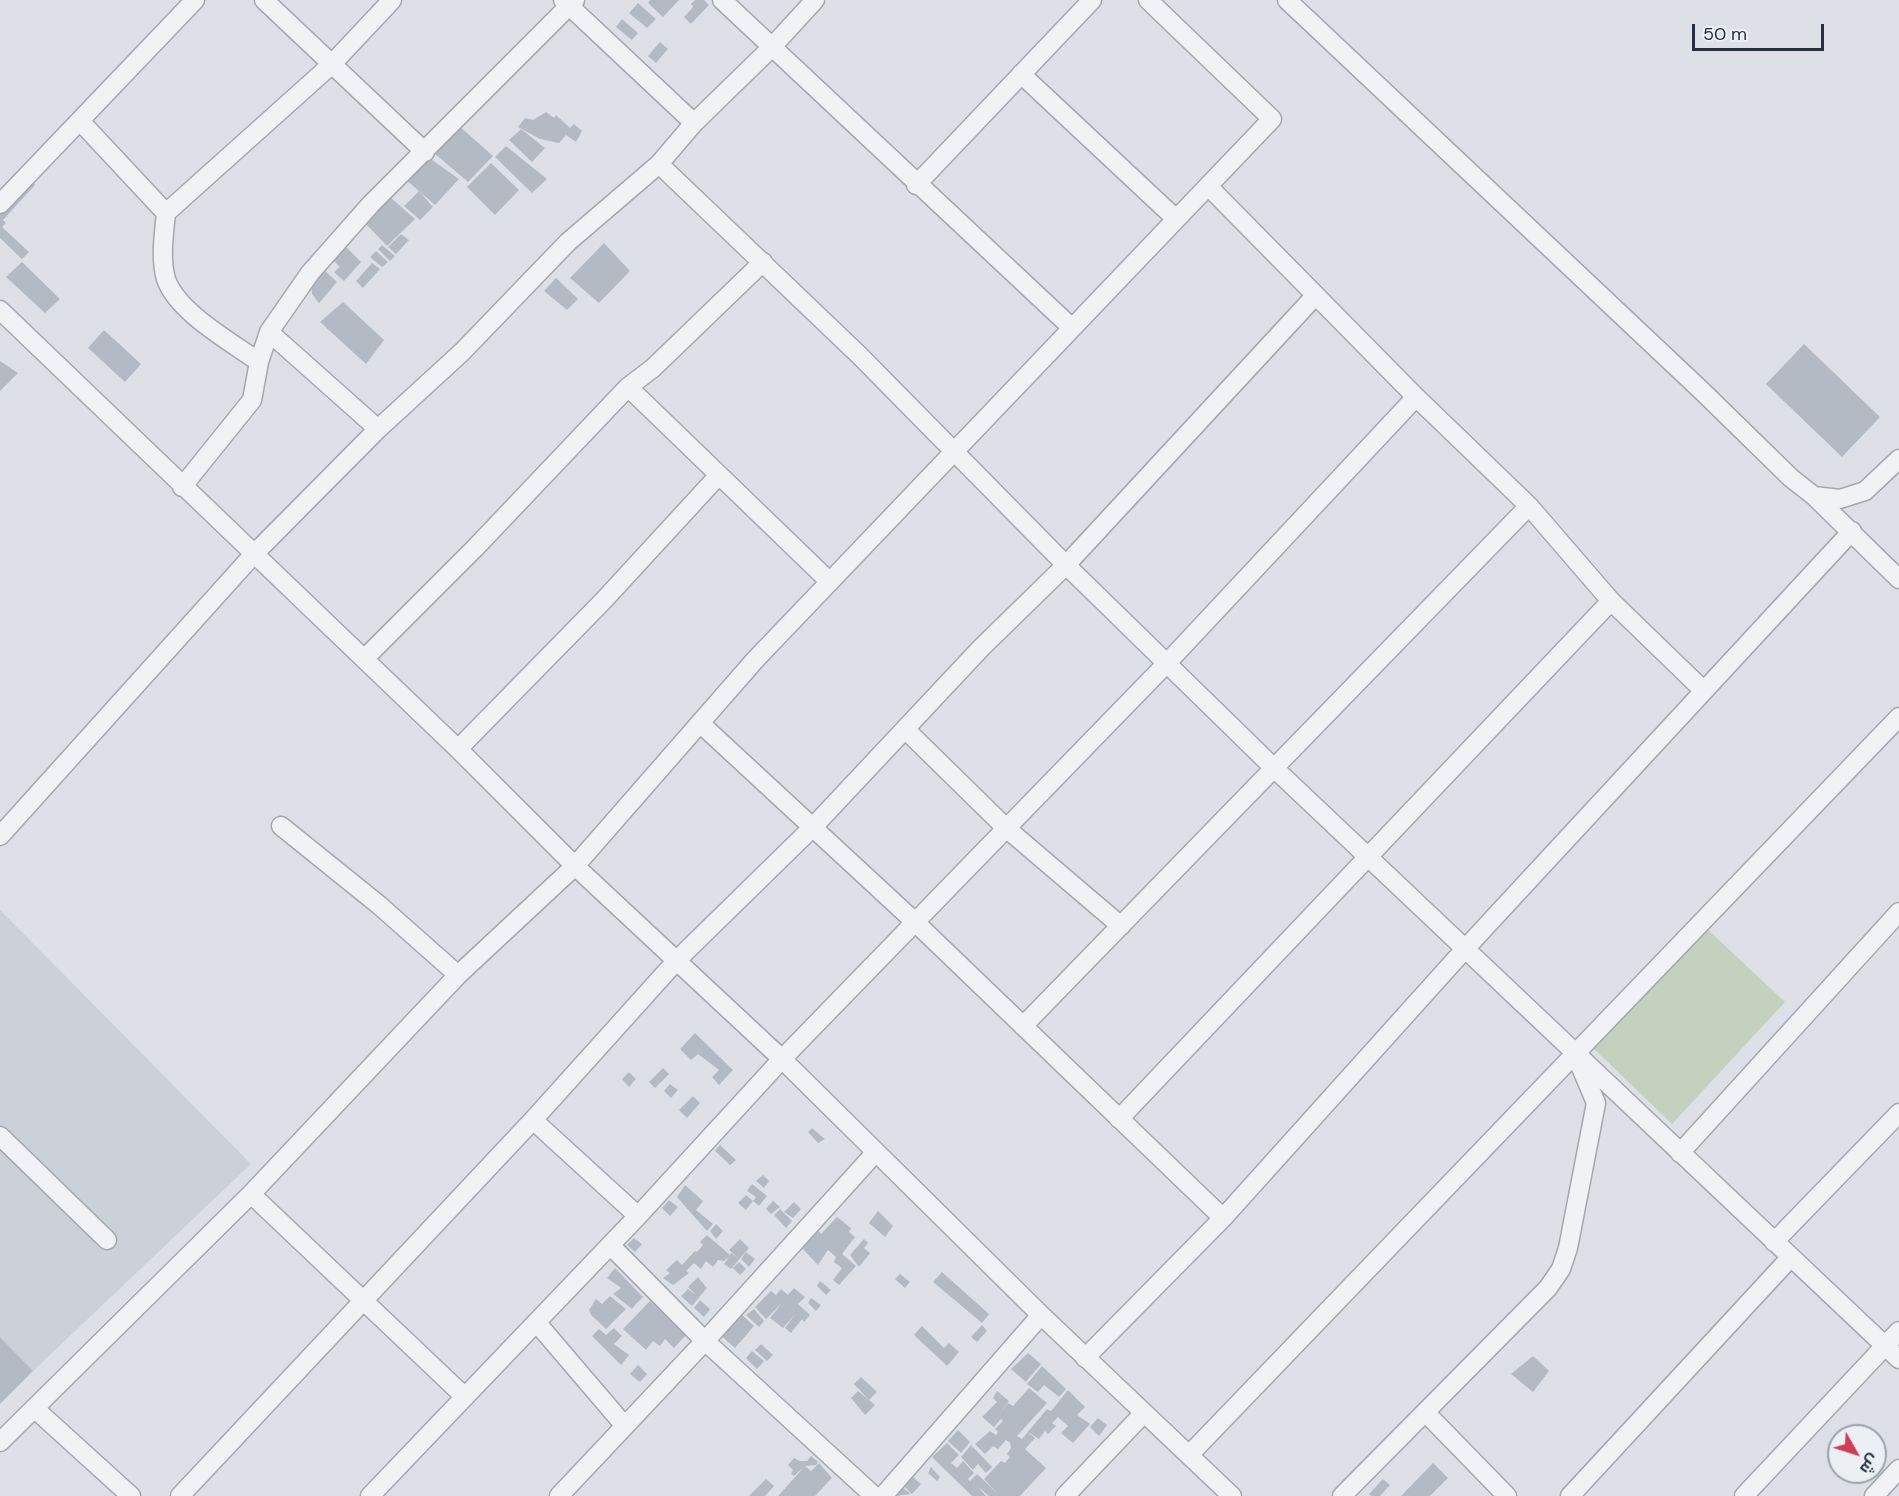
<!DOCTYPE html>
<html>
<head>
<meta charset="utf-8">
<style>
	body { margin:0 }
	#map { position:relative; width:1899px; height:1496px; overflow:hidden; background:#dde1e7; font-family:"DM Sans",Cairo,sans-serif }
	canvas { display:block }
	.north { position:absolute; left:1827px; top:1424px; width:60px; height:60px; box-sizing:border-box; background:#ecf0f5; border:2px solid #9da3ac; border-radius:50%; rotate:129deg; font-size:16px; font-weight:700; line-height:24px; text-align:center; color:#262f3e }
	.north::after { content:''; display:block; margin:auto; width:21px; height:27px; background:#d03e53; clip-path:polygon(50% 0,100% 100%,50% 72%,0 100%) }
	.scale { position:absolute; left:1692px; top:24px; width:132px; height:27px; box-sizing:border-box; border:3px solid #262f3e; border-top:0; padding-left:8px; font-size:18px; line-height:21px; white-space:nowrap; color:#262f3e; -webkit-text-stroke:4px #ecf0f5; paint-order:stroke }
</style>
</head>
<body>
<div id="map">
<canvas width="1899" height="1496"></canvas>
<div class="north">ش</div>
<div class="scale">50 m</div>
</div>
<script>
const c = document.querySelector('canvas').getContext('2d');
c.lineJoin = 'round';
function paint(path, color) {
  c.fillStyle = color;
  c.fill(path, 'evenodd');
}
function stroke(path, color, width, dash) {
  c.strokeStyle = color;
  c.lineWidth = width;
  c.lineCap = dash ? 'butt' : 'round';
  c.setLineDash(dash || []);
  c.stroke(path);
}
paint(new Path2D(`
	M0,910L251,1164L33,1371L0,1337Z`), '#cbd0d9');
paint(new Path2D(`
	M1707,929L1785,1002L1672,1124L1593,1048Z`), '#c3d1be');
paint(new Path2D(`
	M650,0H679L663,17L648,3Z
	M695,0H704L709,5L691,24L684,17L693,7L691,4Z
	M638,3L656,19L647,28L629,13Z
	M622,19L638,33L632,40L616,27Z
	M660,42L668,49L656,63L648,56Z
	M546,112L554,118L556,115L570,128L574,124L582,131L576,142L566,135L559,143L540,139L518,127L525,118L533,120Z
	M458,125L493,156L468,182L433,152Z
	M521,129L545,148L532,162L509,140Z
	M506,146L547,179L532,193L495,157Z
	M428,157L459,179L435,205L405,179Z
	M491,163L519,190L495,215L467,187Z
	M31,179L35,185L3,220L6,223L2,227L29,252L22,259L0,238V214L8,199Z
	M419,191L433,207L420,220L404,206Z
	M391,198L415,219L387,246L364,222Z
	M401,234L409,240L396,254L388,247Z
	M604,243L630,271L599,303L570,278Z
	M343,244L361,262L344,281L334,272L340,267L330,257Z
	M382,245L395,256L390,261L378,249Z
	M376,251L388,262L382,267L370,257Z
	M22,262L60,299L45,313L6,277Z
	M372,263L380,269L363,288L356,281Z
	M320,266L337,282L319,303L312,294L311,281Z
	M556,278L578,299L567,310L544,291Z
	M343,302L384,340L366,364L320,322Z
	M104,330L141,364L125,382L88,348Z
	M1804,344L1880,417L1842,457L1766,384Z
	M0,361L18,373L0,391Z
	M695,1033L733,1070L719,1085L712,1077L719,1070L698,1054L691,1060L680,1049Z
	M663,1068L669,1074L655,1088L649,1082Z
	M629,1072L636,1079L629,1087L622,1079Z
	M670,1084L678,1090L671,1098L664,1091Z
	M693,1096L700,1103L687,1118L679,1110Z
	M812,1128L825,1139L818,1143L808,1132Z
	M720,1145L736,1160L730,1165L715,1151Z
	M763,1175L769,1181L764,1188L756,1181Z
	M752,1184L767,1196L759,1206L753,1201L756,1197L747,1191Z
	M685,1185L703,1201L696,1210L713,1224L707,1231L677,1197Z
	M746,1195L753,1201L746,1210L738,1203Z
	M669,1200L678,1207L670,1216L662,1208Z
	M773,1201L780,1207L771,1214L766,1209Z
	M794,1202L801,1209L793,1218L784,1212Z
	M780,1209L792,1221L786,1228L774,1215Z
	M878,1211L893,1226L885,1237L869,1223Z
	M837,1217L851,1228L849,1232L855,1237L842,1254L856,1266L839,1285L833,1280L842,1268L834,1262L836,1257L828,1250L818,1265L801,1247L819,1231L821,1234Z
	M716,1224L723,1231L716,1239L710,1231Z
	M707,1235L730,1255L731,1253L738,1258L729,1250L740,1239L749,1248L731,1269L724,1264L729,1257L724,1261L718,1260L713,1267L706,1261L701,1269L694,1263L686,1271L689,1273L673,1285L663,1278L670,1273L666,1270L677,1260L682,1265L695,1251L697,1252L703,1245L700,1242Z
	M634,1238L642,1244L635,1252L627,1245Z
	M864,1239L868,1243L864,1248L870,1253L859,1267L850,1255Z
	M746,1252L755,1259L749,1267L741,1259Z
	M739,1262L746,1269L740,1275L733,1268Z
	M615,1268L643,1297L636,1304L624,1292L636,1304L632,1309L613,1294L621,1288L607,1278Z
	M942,1272L989,1314L982,1323L933,1282Z
	M900,1274L910,1282L905,1288L895,1279Z
	M698,1277L707,1288L692,1306L681,1296L688,1289L696,1295L688,1287Z
	M820,1281L831,1290L826,1295L817,1286Z
	M794,1288L805,1297L798,1304L810,1315L804,1322L802,1319L791,1333L785,1328L795,1314L783,1328L770,1318L782,1303L766,1319L755,1307L771,1291L776,1295L781,1289L788,1295Z
	M610,1296L626,1309L606,1329L591,1315L589,1310L596,1299L602,1304Z
	M811,1298L821,1305L816,1311L808,1303Z
	M700,1300L710,1309L704,1317L694,1308Z
	M650,1301L686,1335L674,1348L665,1339L660,1346L653,1341L646,1350L623,1329Z
	M754,1309L764,1321L759,1327L746,1315Z
	M738,1311L754,1326L735,1348L719,1334Z
	M982,1325L987,1331L977,1342L971,1337Z
	M922,1326L944,1348L949,1343L959,1352L947,1366L914,1335Z
	M614,1328L622,1336L614,1344L629,1355L621,1365L592,1336L599,1329L606,1335Z
	M0,1337L33,1371L0,1404Z
	M761,1344L773,1355L767,1361L755,1350Z
	M752,1351L764,1361L757,1369L746,1358Z
	M1028,1353L1041,1364L1026,1382L1011,1369Z
	M1533,1356L1549,1371L1533,1392L1511,1374Z
	M638,1365L647,1374L640,1382L630,1374Z
	M1042,1366L1066,1389L1059,1397L1044,1385L1038,1392L1027,1384Z
	M861,1377L877,1392L869,1400L875,1405L865,1415L851,1398L858,1391L869,1400L854,1384Z
	M1029,1388L1047,1403L1017,1436L1022,1439L1047,1409L1051,1411L1068,1390L1085,1407L1077,1415L1090,1424L1073,1443L1061,1433L1068,1426L1058,1417L1052,1423L1056,1426L1048,1434L1045,1431L1039,1439L1028,1432L1035,1438L1025,1449L1046,1468L1020,1496H989L978,1487L986,1496H972L932,1457L947,1443L959,1455L951,1463L957,1468L963,1461L974,1473L968,1479L970,1481L977,1474L998,1494L984,1479L1001,1461L1005,1463L1010,1457L1007,1454L1011,1448L1010,1443L1006,1440L998,1449L993,1446L985,1454L975,1444L990,1431L996,1435L998,1432L995,1429L1003,1421L1001,1419L994,1427L982,1417L997,1402L993,1398L997,1391L1009,1401L998,1416L1008,1403L1013,1406Z
	M1098,1418L1107,1425L1099,1436L1090,1427Z
	M958,1430L970,1442L961,1453L948,1441Z
	M971,1445L992,1467L986,1473L978,1464L973,1470L961,1457Z
	M811,1456L818,1462L816,1465L805,1466L794,1476L791,1474L793,1470L788,1465L794,1458L800,1461H807Z
	M819,1463L832,1478L815,1496H778L805,1466L811,1471Z
	M1433,1463L1448,1478L1430,1496H1401Z
	M931,1467L940,1477L937,1481L928,1473Z
	M912,1476L921,1484L912,1494L903,1485Z
	M766,1479L774,1486L765,1496H749Z
	M1383,1479L1390,1485L1380,1496H1372L1369,1494Z
	M902,1487L911,1494L894,1496Z`), '#b4bac4');
const minor = new Path2D(`
	M264,0L425,152
	M563,0L694,123
	M722,0L1071,327
	M1287,0L1703,392L1791,478L1814,496L1840,499L1865,491L1899,459
	M1021,74L1175,218
	M80,121L166,213
	M659,164L859,355L1066,565L1274,768L1899,1359
	M916,185L1092,0
	M1208,186L1416,397L1529,506L1611,601L1704,691
	M0,204L195,0
	M0,310L458,749L575,866L782,1059L1041,1315L1232,1496
	M269,332L378,429
	M259,362C231,342 177,312 166,279C160,258 164,234 166,213L331,65L392,0
	M628,387L830,582
	M182,487L252,400L259,362L269,332L310,273L371,204L575,0
	M1814,496L1899,579
	M364,659L476,547L628,387L653,368L763,262
	M701,724L915,922L1223,1218
	M905,729L1006,828L1121,926
	M458,749L604,600L719,475
	M281,826L379,905L458,975
	M0,836L253,555L378,429L462,352L568,242L659,164L694,123L771,48L815,0
	M1023,1026L1529,506
	M1119,1119L1611,601
	M533,1120L638,1216
	M0,1136L107,1240
	M1680,1153L1899,912
	M251,1194L465,1397
	M1774,1242L1899,1113
	M610,1245L705,1341L874,1496
	M537,1323L624,1425
	M1085,1358L1223,1218L1465,949L1852,531
	M34,1408L131,1496
	M1426,1413L1507,1496
	M0,1442L251,1194L458,975L575,866L755,660L1272,119L1148,0
	M1190,1454L1899,717
	M180,1496L533,1120L678,959L813,827L981,648L1066,565L1315,296
	M370,1496L638,1216L782,1059L1167,663L1416,397
	M559,1496L705,1341L876,1152
	M883,1496L1041,1315
	M1065,1496L1143,1414
	M1342,1496L1548,1288L1561,1269L1568,1248L1596,1103L1579,1063
	M1570,1496L1791,1257
	M1744,1496L1899,1331
	M1874,1496L1899,1469`);
stroke(minor, '#a2a8b1', 21);
stroke(minor, '#f0f2f6', 18);
</script>
</body>
</html>
